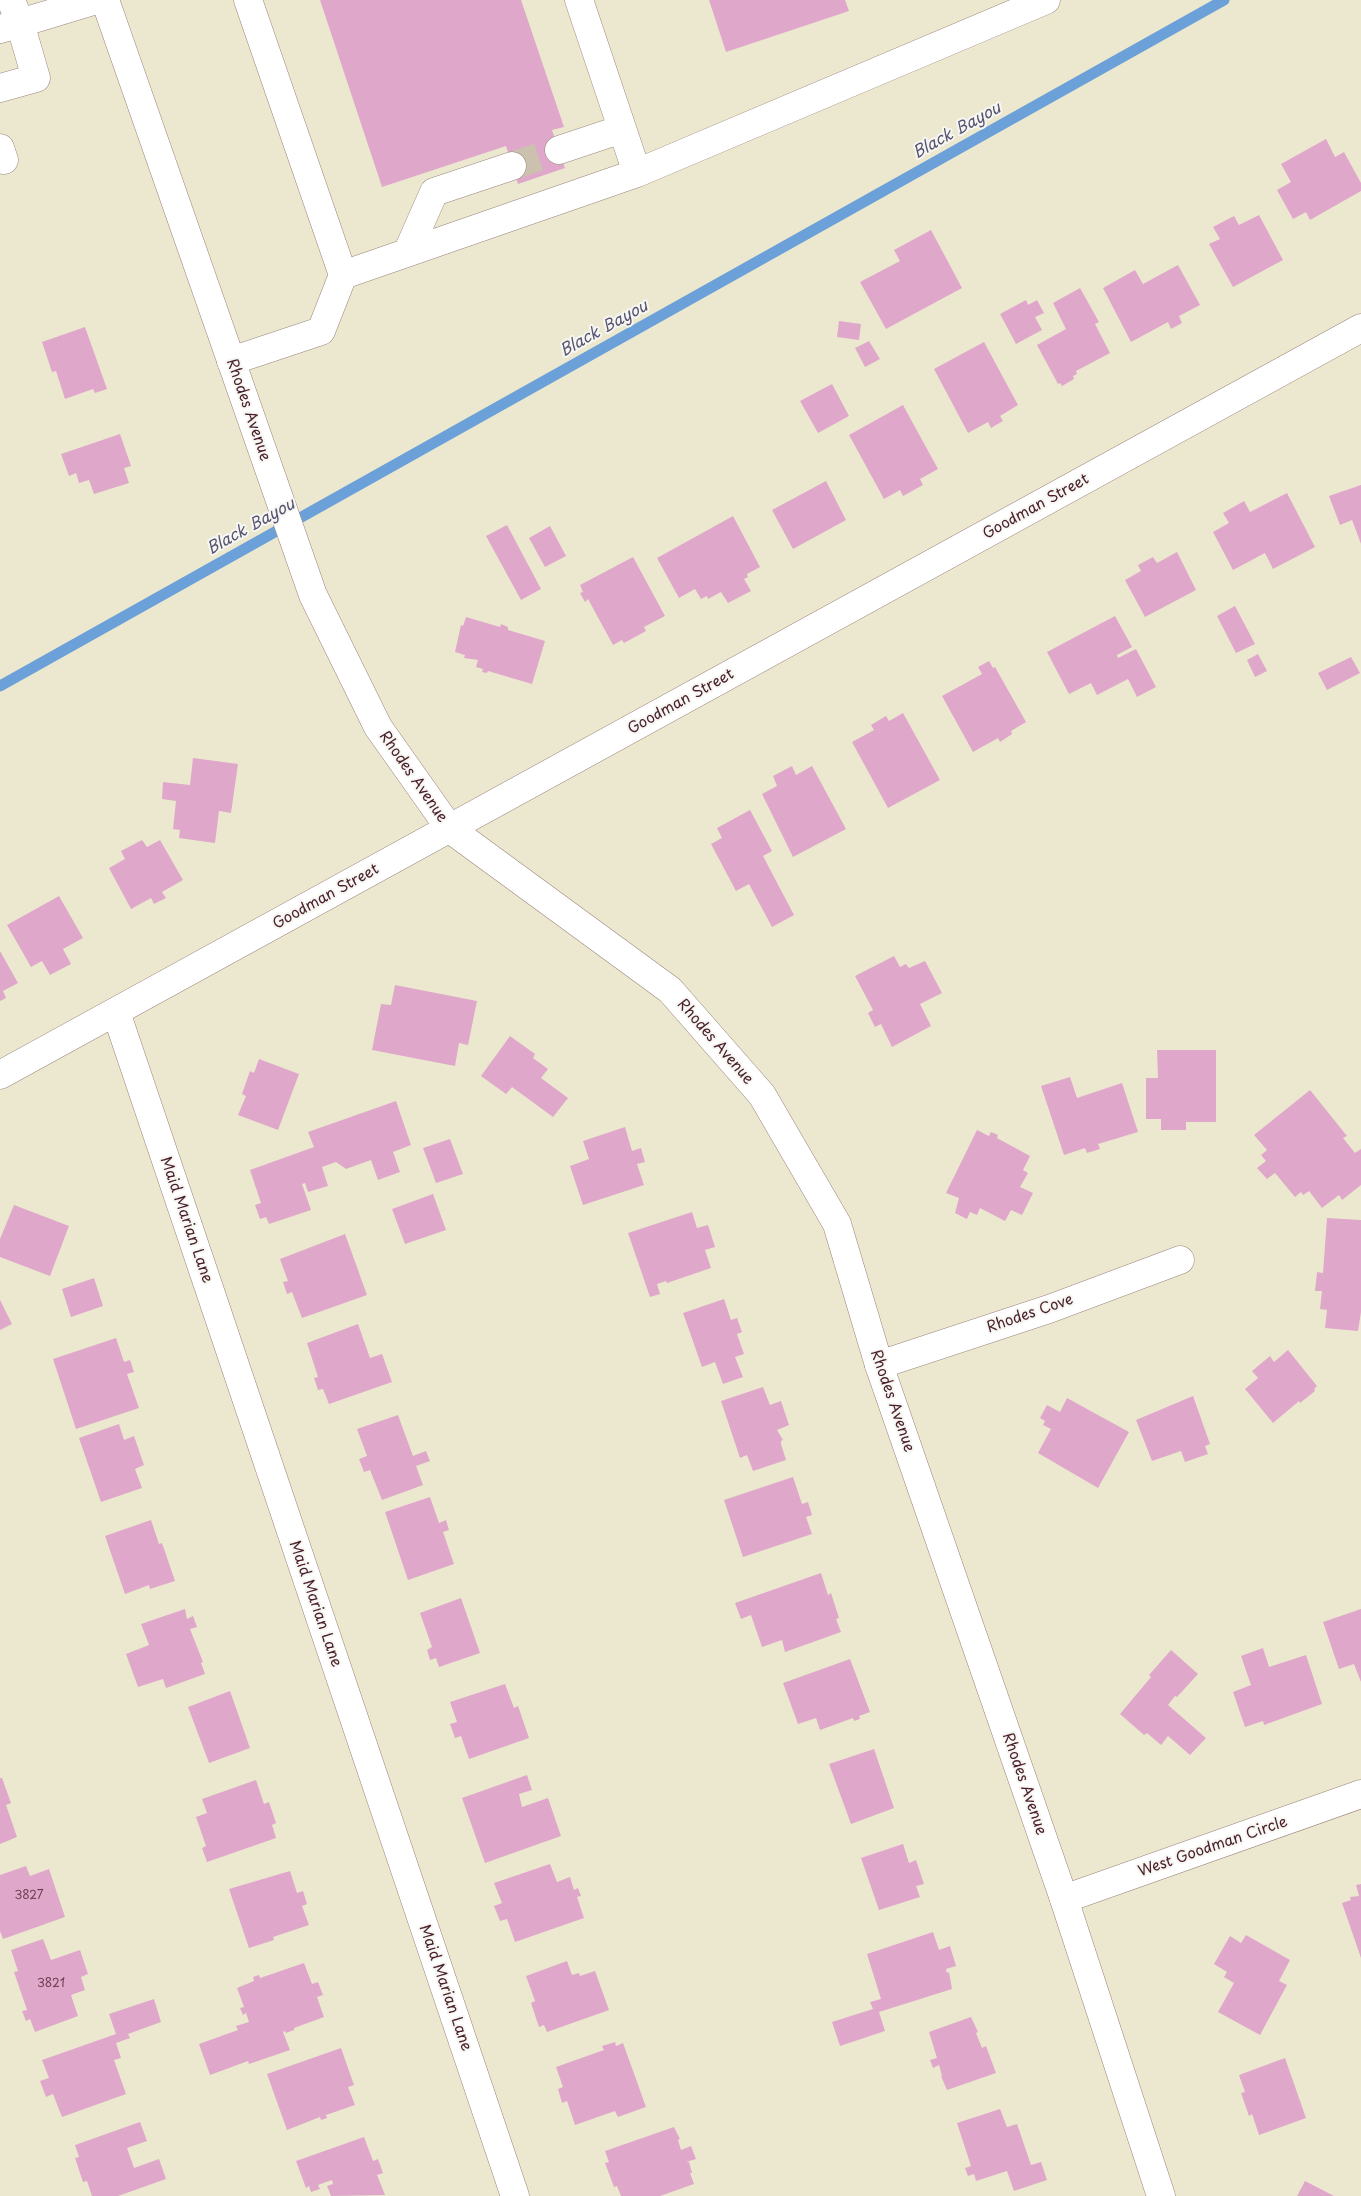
<!DOCTYPE html>
<html>
<head>
<meta charset="utf-8">
<style>
	body { margin:0 }
	canvas { display:block; background:#ece8cf }
</style>
</head>
<body>
<canvas width="1361" height="2196"></canvas>
<script>
const c = document.querySelector('canvas').getContext('2d');
c.lineJoin = 'round';
function stroke(path, color, width, dash) {
  c.strokeStyle = color;
  c.lineWidth = width;
  c.lineCap = dash ? 'butt' : 'round';
  c.setLineDash(dash || []);
  c.stroke(path);
}
function paint(path, color) {
  c.fillStyle = color;
  c.fill(path, 'evenodd');
}
function drawText(font, color, halo, rows, align = 'center') {
  c.font = font + ' "Playpen Sans",sans-serif';
  c.lineWidth = 4;
  c.setLineDash([]);
  c.textBaseline = 'middle';
  c.strokeStyle = halo;
  c.fillStyle = color;
  for (const [text, x, y, turn = 0] of rows) {
    c.save();
    c.translate(x, y);
    c.rotate((+turn || 0) * Math.PI / 180);
    c.textAlign = isNaN(turn) ? turn : align;
    if (halo) c.strokeText(text, 0, 0);
    c.fillText(text, 0, 0);
    c.restore();
  }
}
stroke(new Path2D(`
	M0,686L1224,0`), '#6ba1d8', 11);
paint(new Path2D(`
	M320,0H521L564,127L552,130L565,168L518,184L506,146L382,187Z
	M709,0H845L849,11L726,52Z
	M1326,139L1335,157L1344,152L1361,183V191L1310,220L1306,212L1293,219L1277,190L1291,182L1281,164Z
	M1259,215L1283,260L1233,287L1209,244L1220,239L1213,227L1234,216L1239,225Z
	M931,230L962,288L886,329L860,282L900,261L894,250Z
	M1178,265L1200,305L1179,316L1182,323L1171,329L1168,322L1131,342L1103,288L1135,270L1143,284Z
	M1080,288L1099,322L1095,324L1110,353L1076,371L1077,374L1073,376L1074,379L1062,386L1060,383L1058,384L1037,345L1066,329L1053,303Z
	M1026,300L1028,305L1037,300L1044,313L1035,317L1042,330L1016,344L1000,314Z
	M839,321L861,324L859,340L837,337Z
	M85,327L107,389L95,393L93,389L65,399L56,371L52,372L42,342Z
	M869,341L880,359L865,367L855,348Z
	M984,342L1018,405L1000,416L1003,421L991,428L988,422L968,433L934,369Z
	M832,384L849,416L818,433L800,401Z
	M903,405L938,469L920,479L923,485L903,496L900,490L884,499L849,435Z
	M120,434L131,466L124,468L129,483L94,494L89,480L79,483L76,473L69,476L61,454Z
	M826,481L846,520L793,549L772,510Z
	M1361,485V544L1352,520L1340,525L1329,496Z
	M1287,493L1315,547L1273,569L1265,553L1233,570L1213,532L1229,523L1223,513L1244,501L1250,512Z
	M733,516L760,567L747,574L748,577L744,579L751,591L728,603L721,592L708,599L707,596L701,599L695,589L679,598L657,558Z
	M507,525L541,589L521,600L486,536Z
	M550,526L566,556L545,567L529,538Z
	M1177,552L1196,590L1145,617L1125,580L1141,571L1138,565L1153,557L1157,563Z
	M633,557L665,616L644,627L646,631L624,643L622,640L613,645L588,599L585,602L580,593L583,592L580,585Z
	M1235,606L1255,644L1236,653L1217,616Z
	M1115,616L1132,647L1117,655L1118,658L1136,649L1156,687L1137,697L1128,679L1097,695L1091,683L1069,694L1047,652Z
	M466,617L500,627L501,624L508,627V630L545,641L532,684L488,671L487,673L482,672L483,669L476,667L478,660L464,658L465,655L455,652L461,625L463,626Z
	M1258,654L1267,671L1255,677L1247,660Z
	M1351,657L1360,673L1327,690L1318,673Z
	M989,661L993,668L995,667L1026,722L1011,731L1012,734L1000,742L998,738L973,752L942,696L982,674L978,667Z
	M903,713L940,780L888,808L852,742L874,730L871,725L886,716L889,721Z
	M193,758L238,764L231,813L219,811L215,843L179,838L180,830L173,829L176,801L162,799L163,782L190,785Z
	M792,766L796,775L812,766L846,829L793,857L762,794L777,786L773,776Z
	M750,810L772,851L763,856L794,915L772,927L749,884L736,891L711,844L722,838L717,828Z
	M142,840L147,847L160,840L183,880L162,892L166,898L154,904L151,898L131,909L109,868L125,859L121,851Z
	M59,896L83,938L63,949L71,964L50,975L42,961L31,967L7,925Z
	M0,951L18,983L3,991L6,998L0,1001Z
	M894,956L900,967L906,964L909,968L925,961L942,993L920,1004L931,1026L892,1047L881,1024L875,1027L868,1013L873,1010L855,976Z
	M395,985L477,1001L468,1045L459,1043L455,1066L372,1050L381,1004L391,1005Z
	M510,1036L535,1054L533,1058L548,1069L541,1078L568,1098L553,1117L512,1087L506,1094L481,1076Z
	M1157,1050H1216V1122H1186V1130H1161V1119H1146V1078H1158Z
	M259,1059L299,1074L278,1130L238,1115L246,1096L242,1094L250,1071L254,1073Z
	M1070,1077L1077,1098L1122,1083L1138,1132L1098,1144L1100,1149L1087,1153L1085,1148L1064,1155L1041,1086Z
	M1310,1090L1347,1136L1343,1138L1355,1153L1361,1149V1185L1342,1200L1339,1195L1322,1208L1309,1191L1303,1195L1301,1192L1295,1197L1275,1173L1267,1179L1257,1168L1266,1161L1261,1155L1267,1150L1254,1135Z
	M396,1101L411,1145L393,1152L400,1172L378,1180L371,1160L346,1169L336,1162L322,1167L328,1186L308,1192L305,1183L302,1184L311,1210L269,1224L266,1217L260,1219L255,1205L261,1203L250,1170L314,1147L308,1132Z
	M625,1127L632,1151L641,1148L645,1162L637,1164L644,1185L583,1205L570,1166L589,1159L583,1141Z
	M977,1130L989,1136L991,1132L998,1135L997,1138L1030,1156L1023,1170L1028,1173L1020,1187L1033,1193L1022,1215L1011,1210L1005,1221L980,1208L977,1215L970,1212L967,1219L955,1213L959,1198L946,1193Z
	M450,1139L463,1174L436,1183L423,1148Z
	M433,1194L446,1230L405,1244L392,1209Z
	M14,1205L69,1226L50,1276L0,1257V1239Z
	M692,1212L697,1228L708,1225L715,1247L705,1250L711,1268L667,1283L666,1281L657,1284L660,1294L650,1297L628,1233Z
	M1327,1218L1361,1220V1312L1358,1331L1325,1328L1327,1310L1320,1309L1322,1291H1315L1317,1272L1323,1273Z
	M345,1234L367,1295L302,1318L292,1292L287,1294L283,1282L288,1281L280,1259Z
	M94,1278L103,1306L71,1317L62,1289Z
	M724,1299L731,1320L737,1318L742,1332L737,1334L744,1354L735,1357L743,1377L723,1384L715,1362L702,1367L683,1313Z
	M0,1300L12,1324L0,1330Z
	M358,1324L370,1358L382,1354L392,1382L329,1404L323,1389L318,1390L314,1378L318,1377L307,1343Z
	M116,1338L124,1362L130,1360L134,1372L127,1374L139,1408L76,1429L53,1359Z
	M1288,1350L1317,1386L1314,1389L1315,1391L1300,1403L1299,1401L1273,1423L1245,1389L1258,1378L1252,1371L1270,1356L1274,1362Z
	M763,1387L770,1405L781,1401L789,1425L777,1430L783,1440L781,1441V1444L786,1460L753,1471L747,1455L740,1458L721,1401Z
	M1193,1396L1210,1444L1205,1446L1208,1454L1185,1462L1181,1451L1152,1461L1136,1420Z
	M1067,1398L1129,1432L1098,1488L1038,1453L1051,1429L1043,1425L1045,1421L1040,1418L1047,1405L1060,1412Z
	M398,1415L413,1456L426,1451L430,1461L416,1466L423,1485L382,1500L370,1470L364,1472L359,1459L367,1456L357,1429Z
	M119,1424L124,1440L134,1436L144,1465L135,1469L142,1488L101,1502L79,1438Z
	M793,1477L802,1504L808,1502L812,1515L806,1517L812,1534L743,1557L724,1500Z
	M430,1497L439,1523L446,1520L449,1530L443,1532L454,1564L408,1580L385,1512Z
	M151,1520L159,1544L162,1543L175,1581L150,1589L149,1585L125,1594L105,1536Z
	M821,1573L828,1595L831,1593L839,1618L836,1619L841,1632L785,1652L782,1640L762,1647L751,1615L741,1619L735,1603Z
	M461,1598L480,1653L439,1667L436,1658L430,1660L427,1650L432,1647L420,1613Z
	M185,1609L187,1619L193,1616L197,1627L190,1629L203,1662L201,1663L205,1674L166,1688L163,1679L138,1687L126,1654L149,1645L141,1624Z
	M1361,1609V1682L1354,1664L1339,1669L1323,1622Z
	M1263,1648L1269,1667L1306,1655L1322,1704L1264,1725L1263,1721L1245,1727L1233,1692L1251,1685L1241,1656Z
	M1171,1650L1198,1674L1177,1697L1175,1696L1168,1705L1206,1738L1190,1755L1168,1736L1161,1745L1147,1733L1144,1735L1120,1714L1151,1677L1149,1675Z
	M850,1659L870,1712L859,1716L860,1719L854,1721L853,1718L820,1730L816,1718L798,1724L783,1683Z
	M505,1684L514,1708L518,1706L529,1738L469,1759L461,1736L455,1738L450,1724L457,1722L450,1702Z
	M230,1691L250,1748L209,1763L188,1707Z
	M874,1749L894,1808L851,1824L829,1764Z
	M527,1775L532,1790L519,1794L522,1807L548,1798L561,1836L485,1863L462,1798Z
	M0,1778H2L11,1803L6,1805L17,1837L0,1844Z
	M256,1780L264,1804L269,1802L276,1823L272,1825L276,1838L207,1862L202,1848L206,1846L196,1817L207,1813L202,1799Z
	M903,1844L909,1863L916,1860L924,1884L916,1886L920,1897L879,1910L861,1858Z
	M550,1864L557,1882L570,1877L574,1890L578,1888L581,1896L577,1897L584,1918L515,1942L507,1919L500,1921L494,1906L502,1903L494,1883Z
	M26,1866L30,1876L49,1869L65,1917L3,1939L0,1931V1875Z
	M290,1871L297,1893L303,1891L307,1904L302,1906L309,1925L273,1937L274,1940L249,1948L229,1889Z
	M1361,1884V1958L1342,1903L1351,1900L1350,1897L1359,1896L1356,1885Z
	M933,1932L939,1950L950,1946L956,1966L946,1969L947,1973L949,1972L952,1989L879,2012L885,2031L840,2046L832,2022L873,2009L870,2002L881,1999L867,1954Z
	M1246,1935L1290,1960L1279,1981L1287,1985L1260,2035L1218,2012L1234,1983L1224,1977L1227,1972L1214,1964L1230,1936L1241,1943Z
	M43,1939L51,1960L80,1950L88,1974L81,1977L85,1990L71,1995L78,2016L35,2032L30,2019L26,2021L22,2011L27,2010L14,1972L18,1971L11,1950Z
	M567,1961L572,1975L579,1973L580,1976L595,1971L609,2010L547,2032L544,2025L539,2027L531,2003L535,2001L526,1976Z
	M304,1963L312,1984L318,1982L323,1995L317,1997L324,2017L294,2028V2030L286,2033L285,2031L283,2032L290,2050L249,2064L248,2061L210,2075L199,2044L238,2030L236,2026L249,2022L246,2013L243,2015L240,2008L244,2007L237,1988L254,1981L253,1977L259,1975L260,1978Z
	M154,1999L161,2022L128,2034L130,2038L116,2043L121,2058L114,2060L126,2094L62,2117L53,2094L46,2097L40,2081L49,2078L42,2060L116,2034L109,2014Z
	M971,2017L978,2032L976,2033L982,2048L986,2046L996,2073L947,2090L941,2076H942L939,2065L933,2068L930,2060L937,2058L929,2032Z
	M615,2042L616,2046L623,2043L646,2107L618,2117L615,2111L575,2125L567,2101L562,2103L558,2089L563,2087L556,2067L604,2050L602,2046Z
	M341,2048L354,2085L348,2087L355,2105L326,2115L327,2118L321,2120L320,2117L287,2130L267,2074Z
	M1285,2058L1306,2118L1259,2135L1252,2114L1249,2116L1241,2093L1245,2092L1239,2075Z
	M1000,2109L1007,2127L1017,2124L1031,2165L1041,2162L1047,2180L1014,2191L1007,2171L976,2181L974,2174L968,2176L965,2168L971,2166L957,2123Z
	M140,2122L147,2141L127,2148L134,2168L159,2159L166,2179L118,2196H92L87,2181L83,2182L75,2158L79,2157L75,2145Z
	M674,2127L680,2139L678,2140L681,2150L691,2146L696,2159L686,2162H689L692,2173H690L694,2184L660,2196H621L617,2186L614,2187L605,2163L609,2162L605,2151Z
	M364,2137L373,2161L378,2159L383,2173L377,2175L385,2195L331,2196L327,2186L333,2184L332,2180L318,2185L320,2189L311,2192L309,2186L306,2188L296,2161Z
	M1305,2181L1334,2196H1297Z`), '#dfa8ca');
stroke(new Path2D(`
	M512,166L559,150`), '#ccc0ae', 28, [28, 14]);
const minor = new Path2D(`
	M248,0L343,275
	M579,0L637,173
	M0,29L20,23L11,0
	M0,88L36,78L20,23L96,0
	M0,148L4,160
	M559,150L622,129
	M407,253L434,192L512,166
	M231,361L321,331L343,275L637,173L1046,0
	M116,1012L515,2196
	M0,1075L1361,328
	M879,1365L1049,1309L1180,1260
	M1064,1899L1361,1794`);
const major = new Path2D(`
	M105,0L313,595L378,727L450,829L670,990L762,1095L837,1224L879,1365L1064,1899L1161,2196`);
stroke(minor, '#9b847d', 29);
stroke(major, '#9b847d', 29);
stroke(minor, '#fff', 28);
stroke(major, '#fff', 28);
drawText('12px', '#6f4153', null, [
	["3827",29,1896],
	["3821",51,1984]
]);
drawText('15px', '#4a1f2b', '#f6f6f2', [
	["Rhodes Avenue",248,410,71],
	["Goodman Street",1036,507,-29],
	["Goodman Street",681,702,-29],
	["Rhodes Avenue",413,777,55],
	["Goodman Street",326,897,-29],
	["Rhodes Avenue",715,1042,49],
	["Maid Marian Lane",186,1220,71],
	["Rhodes Cove",1030,1314,-19],
	["Rhodes Avenue",892,1401,71],
	["Maid Marian Lane",315,1604,71],
	["Rhodes Avenue",1024,1784,71],
	["West Goodman Circle",1213,1847,-19],
	["Maid Marian Lane",445,1988,71]
]);
drawText('italic 16px', '#575370', '#f6f6f2', [
	["Black Bayou",957,131,-29],
	["Black Bayou",604,329,-29],
	["Black Bayou",251,527,-29]
]);
</script>
</body>
</html>
